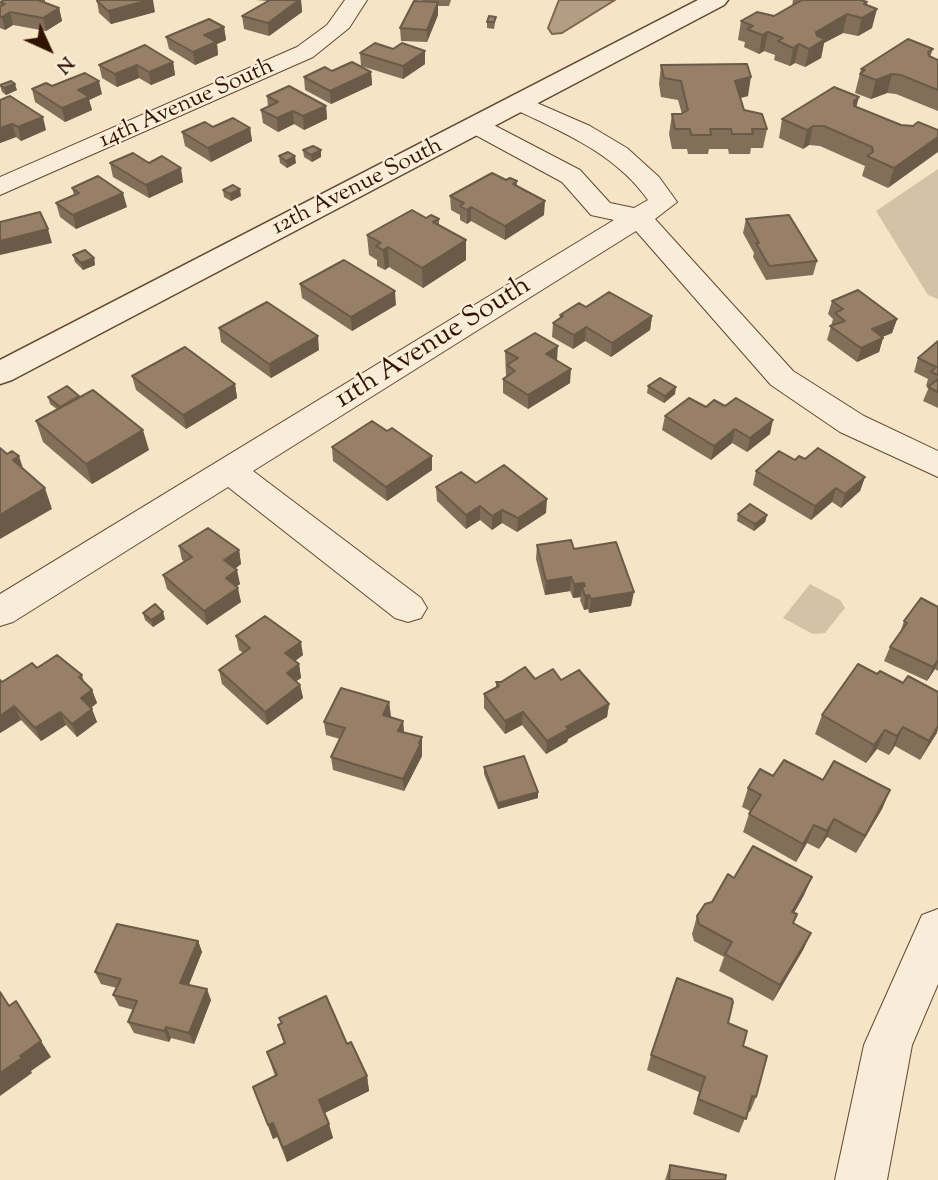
<!DOCTYPE html>
<html>
<head>
<meta charset="utf-8">
<style>
	body { margin:0 }
	#map { position:relative; width:938px; height:1180px; overflow:hidden; background:#f6e4c6; font-family:"Sorts Mill Goudy",serif }
	canvas { display:block }
	.north { position:absolute; left:14px; top:14px; width:70px; height:70px; -webkit-text-stroke:5px #f9edda; paint-order:stroke; rotate:135deg; font-size:19px; font-weight:700; line-height:28px; text-align:center; color:#311401 }
	.north::after { content:''; display:block; margin:auto; width:24px; height:32px; background:#311401; clip-path:polygon(50% 0,100% 100%,50% 72%,0 100%) }
</style>
</head>
<body>
<div id="map">
<canvas width="938" height="1180"></canvas>
<div class="north">N</div>
</div>
<script>
const c = document.querySelector('canvas').getContext('2d');
c.lineJoin = 'round';
function paint(path, color) {
  c.fillStyle = color;
  c.fill(path, 'evenodd');
}
function stroke(path, color, width, dash) {
  c.strokeStyle = color;
  c.lineWidth = width;
  c.lineCap = dash ? 'butt' : 'round';
  c.setLineDash(dash || []);
  c.stroke(path);
}
function drawText(font, color, halo, rows, align = 'center') {
  c.font = font + ' "Sorts Mill Goudy",serif';
  c.lineWidth = 5;
  c.setLineDash([]);
  c.textBaseline = 'middle';
  c.strokeStyle = halo;
  c.fillStyle = color;
  for (const [text, x, y, turn = 0] of rows) {
    c.save();
    c.translate(x, y);
    c.rotate((+turn || 0) * Math.PI / 180);
    c.textAlign = isNaN(turn) ? turn : align;
    if (halo) c.strokeText(text, 0, 0);
    c.fillText(text, 0, 0);
    c.restore();
  }
}
paint(new Path2D(`
	M938,169V299L928,295L876,211Z
	M810,584L840,600L845,608L825,633L813,634L783,618Z`), '#d5c1a5');
const water = new Path2D(`
	M559,0H615L562,33L552,34L548,28Z`);
paint(water, '#b39d83');
stroke(water, '#7f664f', 2);
const minor = new Path2D(`
	M345,0H367L349,28L313,57L0,195V177L297,47L327,25Z
	M521,96L590,126L627,148L659,177L677,202L655,219L793,371L864,416L938,451V477L840,432L771,385L636,231L253,471L421,598L427,608L421,618L408,622L395,618L228,487L13,622L0,626V594L614,220L591,215L562,182L468,131L464,126L468,121L477,118L486,121L580,170L610,203L634,208L648,200C615,153 562,132 512,108L509,103L512,98Z
	M938,909V984L912,1045L887,1180H835L864,1045L922,915Z`);
const tertiary = new Path2D(`
	M698,0H728L724,5L12,380L0,384V360Z`);
stroke(minor, '#624832', 2);
stroke(tertiary, '#624832', 3);
paint(minor, '#f9edda');
paint(tertiary, '#f9edda');
paint(new Path2D(`
	M4,0H45V3L59,8L62,21L46,31L13,25L5,30L0,28V2Z
	M256,0H301L302,12L269,36L244,29L242,16L268,1Z
	M423,0H451L449,6H438V15L427,42L401,41L400,28Z
	M793,0H861L867,5L872,28L858,36L843,33L824,43L821,58L805,67L795,63L790,66L774,60L775,55L764,51L759,54L744,47L745,42L738,40L741,21L774,16L792,6Z
	M97,1L155,12L111,24L99,13Z
	M496,17L494,29L487,28V22Z
	M224,27L226,40L217,44L218,55L195,65L169,49L166,37Z
	M933,49L930,57L938,60V111L896,94L887,93L871,99L855,93L861,69Z
	M360,53L425,64L403,79L361,66Z
	M173,62L175,75L151,85L139,78L117,87L102,78L99,65Z
	M661,65L748,96L740,98L744,110L767,129L763,148H751L750,154H729L728,149H709L708,154H688L687,149H672L669,134L672,114H682L678,100L661,97L659,84Z
	M332,71L371,72L372,85L331,104L305,90L304,77Z
	M0,85L17,90L6,95L2,92Z
	M52,86L102,94L89,100L92,110L65,122L35,102L32,89Z
	M267,96L326,106L327,119L304,130L294,124L278,132L263,123L261,110L268,107Z
	M0,100L46,130L21,141L16,137L0,143Z
	M857,107L901,125L913,126L888,188L862,176L865,166L820,146L809,145L803,149L779,138L782,119Z
	M213,127L250,128L252,141L211,162L185,146L182,132Z
	M303,150L321,157L312,162L304,157Z
	M279,156L296,163L287,168L280,163Z
	M110,163H149L183,182L149,198L113,177Z
	M506,180L517,181V186L544,215L505,240L471,221L467,224L460,220V215L451,210L450,196Z
	M72,188L127,207L76,229L60,217L56,203L74,195Z
	M223,190L241,196L231,201L224,197Z
	M426,218L439,219V225L466,240V260L423,288L389,267L385,270L377,266V260L369,255L367,235Z
	M746,219L817,261L813,275L766,280L753,257L754,253L743,233Z
	M73,255L94,258L95,265L83,270L75,262Z
	M300,284L396,305L352,331L302,298Z
	M832,301L897,319L892,333L882,337L883,338L879,352L857,362L827,340L833,319L828,314Z
	M586,307L652,316L650,330L611,357L585,341L573,349L552,337L553,323L560,318V315Z
	M219,328L319,350L271,378L221,342Z
	M938,341V408L923,401L929,387L926,386L928,379L914,372L918,358Z
	M505,351L557,360L570,383L528,409L503,393V379L506,377Z
	M132,376L235,384L237,398L186,429L136,390Z
	M648,386L675,394L664,403L647,393Z
	M48,397H80L149,450L92,484L43,442L36,421L58,410L50,404Z
	M706,407L770,434L747,452L732,443L711,460L662,430L665,416Z
	M387,431L432,470L387,501L333,461L332,447Z
	M805,459L865,477L860,491L841,508L832,502L811,520L753,485L756,471L795,460Z
	M476,483L546,513L517,532L502,523L492,530L480,520L466,529L437,501L436,487Z
	M738,514L767,515L765,522L754,531L737,521Z
	M537,545L574,549L631,606L589,613L588,609L584,610L580,600L581,597L573,598L570,591L545,595L536,559Z
	M179,546L239,550L241,564L235,569L240,584L236,587L241,602L207,625L167,589L163,575L184,561L182,560Z
	M938,607V671L935,669L927,681L884,661L890,647L900,633L904,621Z
	M143,613L165,619L153,627L145,620Z
	M236,636L303,655L295,661L299,664L301,678L296,681L300,685L303,698L267,725L222,684L219,670L243,653L239,650Z
	M37,668L82,675L84,682L92,690L97,703L91,708L97,722L77,737L66,725L41,741L21,720L0,733V680L2,682Z
	M877,674L903,683L938,730L920,760L895,746L889,755L877,749L866,763L815,734L822,715Z
	M535,679L561,680L609,704L607,717L568,739L567,742L546,754L522,725L505,734L484,708V694L496,688V682Z
	M389,702L390,717L403,721L404,732L422,737V756L404,791L333,770L331,757L340,739L326,735L324,722Z
	M484,767L538,792V798L498,809L484,774Z
	M773,776L823,780L890,790L882,809L856,853L827,837L819,849L807,843L796,862L743,832L750,811L742,807L748,788Z
	M812,877L804,895L794,913L797,914L793,924L811,933L803,950L773,1001L719,971L724,957L694,941L692,934L697,916L712,902Z
	M198,941L202,952L189,985L211,1000L194,1044L171,1038L169,1042L134,1033L128,1022L134,1010L119,1006L113,995L117,988L101,984L95,972Z
	M279,1018L347,1044L367,1076L369,1091L325,1113L333,1138L287,1162L277,1137L273,1139L253,1087L275,1076L267,1052L284,1044L278,1025L281,1023Z
	M728,1023L743,1046L756,1097L750,1112L748,1111L739,1133L693,1114L699,1092L647,1070L651,1055Z
	M670,1165L725,1180H665Z`), '#826e59');
paint(new Path2D(`
	M149,0H153L155,12L111,24L108,11Z
	M299,0H301L302,12L269,36L268,23Z
	M438,2V15L427,42V30Z
	M867,2L864,17L877,9L872,28L858,36L864,4Z
	M59,8L62,21L46,31L43,18Z
	M10,12L13,25L5,30L2,17Z
	M847,14L843,33L824,43L821,58L805,67L809,49L816,32Z
	M224,27L226,40L217,44L218,55L195,65L193,52L204,35Z
	M768,32L764,51L759,54L762,35Z
	M799,44L795,63L790,66L793,48Z
	M425,51V64L403,79V66Z
	M173,62L175,75L151,85L149,72Z
	M137,65L139,78L117,87L115,74Z
	M371,72L372,85L331,104L330,91Z
	M892,74L887,93L871,99L876,80Z
	M751,77L748,96L732,100L735,81Z
	M99,81L102,94L89,100L92,110L65,122L62,108L78,90Z
	M15,84L17,90L6,95L4,88Z
	M859,97L854,116V101Z
	M326,106L327,119L304,130L303,116Z
	M293,111L294,124L278,132L277,118Z
	M43,117L46,130L21,141L18,127Z
	M12,124L16,137L0,143V128Z
	M813,126L809,145L803,149L807,130Z
	M250,128L252,141L211,162L208,148Z
	M938,137V152L888,188L894,168Z
	M321,150V157L312,162L311,155Z
	M295,156L296,163L287,168L286,161Z
	M181,168L183,182L149,198L146,185Z
	M240,189L241,196L231,201L230,194Z
	M123,193L127,207L76,229L73,215Z
	M545,201L544,215L505,240V226Z
	M471,207V221L467,224V210Z
	M48,229L52,243L0,255V241Z
	M466,240V260L423,288L422,268Z
	M388,247L389,267L385,270L383,250Z
	M94,258L95,265L83,270L81,263Z
	M395,291L396,305L352,331L351,317Z
	M652,316L650,330L611,357L612,343Z
	M897,319L892,333L868,343L872,329Z
	M586,327L585,341L573,349L574,335Z
	M318,336L319,350L271,378L269,364Z
	M883,338L879,352L857,362L861,348Z
	M558,346L557,360L546,354Z
	M571,369L570,383L528,409V395Z
	M235,384L237,398L186,429L183,415Z
	M676,387L675,394L664,403L665,396Z
	M773,420L770,434L747,452L750,438Z
	M735,429L732,443L711,460L714,446Z
	M143,430L149,450L92,484L86,464Z
	M19,456L26,477L13,460Z
	M432,456V470L387,501L386,487Z
	M865,477L860,491L841,508L845,494Z
	M45,488L52,509L0,539V515Z
	M836,488L832,502L811,520L815,506Z
	M547,499L546,513L517,532L518,518Z
	M480,506V520L466,529V515Z
	M502,510V523L492,530V516Z
	M767,515L765,522L754,531L755,524Z
	M239,550L241,564L227,574L224,560Z
	M237,570L240,584L229,592L226,578Z
	M571,577L570,591L545,595L546,581Z
	M584,583L583,591L582,586L581,597L573,598L574,584Z
	M238,588L241,602L207,625L204,611Z
	M634,592L631,606L589,613L591,599Z
	M589,595L588,609L584,610L585,596Z
	M163,612L165,619L153,627L151,620Z
	M301,642L303,655L288,666L285,653Z
	M938,660L935,669L927,681L933,667Z
	M299,664L301,678L289,686L287,673Z
	M300,685L303,698L267,725L265,712Z
	M92,690L97,703L86,711L81,698Z
	M389,702L391,716L384,728L383,715Z
	M609,704L607,717L568,739L567,742L546,754L547,741L566,727Z
	M14,706L21,720L0,733V716Z
	M92,709L97,722L77,737L72,724Z
	M60,712L66,725L41,741L35,728Z
	M523,712L522,725L505,734V721Z
	M403,721L404,734L398,731Z
	M938,726L937,733L920,760L929,741Z
	M903,727L895,746L889,755L897,736Z
	M885,730L877,749L866,763L874,745Z
	M422,737V756L404,791L403,779Z
	M890,790L882,809L856,853L865,836Z
	M538,792V798L498,809V803Z
	M834,819L827,837L819,849L827,831Z
	M814,825L807,843L796,862L803,844Z
	M812,877L804,895L785,929L792,912Z
	M811,933L803,950L773,1001L780,985Z
	M198,941L202,952L185,994L180,983Z
	M207,989L211,1000L194,1044L189,1033Z
	M16,1001L51,1057L31,1071L32,1073L0,1096V1073L20,1056Z
	M166,1027L171,1038L169,1042L164,1031Z
	M367,1076L369,1091L322,1114L319,1100Z
	M273,1123L277,1137L273,1139L268,1125Z
	M329,1124L333,1138L287,1162L283,1148Z`), '#6a5a48');
const building = new Path2D(`
	M4,0H38L59,8L43,18L10,12L2,17H0V7L5,4L0,2Z
	M99,0H149L108,11L97,1Z
	M270,0H299L268,23L242,16Z
	M802,0H861L867,2L864,4L877,9L862,18L847,14L816,32L817,36L825,39L809,49L799,44L793,48L778,41L783,38L768,32L762,35L747,29L753,26L741,21L757,12L774,16Z
	M414,1L438,2L427,30L400,28Z
	M489,16L496,17L494,22H487Z
	M209,19L224,27L204,35L216,42L193,52L166,37Z
	M908,39L933,49L928,52L929,56L938,60V90L901,75L892,74L876,80L860,74L865,70L861,69Z
	M375,43L393,49L402,43L425,51L403,66L360,53Z
	M145,45L173,62L149,72L137,65L115,74L99,65Z
	M352,62L371,72L330,91L304,77L325,67L332,71Z
	M747,64L751,77L735,81L744,110L762,114L767,129H752L753,134H732L731,129H710L711,135H691L690,129H675L672,114H681L688,110L681,81L664,78L661,65Z
	M85,73L99,81L78,90L89,97L62,108L32,89L46,83L52,86Z
	M11,81L15,84L4,88L0,85Z
	M289,86L326,106L303,116L293,111L277,118L261,110L278,102L267,96Z
	M834,87L859,97L854,101V106L901,125L913,126L918,122L938,130V137L894,168L867,156L873,152L872,147L824,126H813L807,130L782,119Z
	M10,96L43,117L18,127L12,124L0,128V100Z
	M233,118L250,128L208,148L182,132L205,122L213,127Z
	M313,146L321,150L311,155L303,150Z
	M288,152L295,156L286,161L279,156Z
	M133,153L149,163L162,156L181,168L146,185L110,163Z
	M492,173L506,180L510,178L517,181L513,184L545,201L505,226L471,207L467,210L460,206L464,203L450,196Z
	M98,176L123,193L73,215L56,203L79,193L72,188Z
	M233,185L240,189L230,194L223,190Z
	M412,210L426,218L431,215L439,219L433,222L466,240L422,268L388,247L383,250L376,246L381,243L367,235Z
	M40,212L48,229L0,241V222Z
	M789,215L817,261L769,266L756,243H759L746,219Z
	M85,250L94,258L81,263L73,255Z
	M344,260L395,291L351,317L300,284Z
	M858,290L897,319L872,329L883,338L861,348L830,326L845,321L835,313L843,309L832,301Z
	M609,292L652,316L612,343L586,327L574,335L553,323L563,316L560,315L579,303L586,307Z
	M267,302L318,336L269,364L219,328Z
	M535,333L558,346L546,354L571,369L528,395L503,379L515,371L507,365L518,358L505,351Z
	M938,341V375L931,372L936,367L918,358Z
	M185,347L235,384L183,415L132,376Z
	M660,378L676,387L665,396L648,386Z
	M938,379V392L928,387Z
	M67,386L79,396L60,407L48,397Z
	M93,390L143,430L86,464L36,421Z
	M689,398L706,407L714,400L725,406L736,398L773,420L750,438L735,429L714,446L665,416Z
	M372,421L387,431L392,428L432,456L386,487L332,447Z
	M0,448L7,454L12,451L19,456L13,460L45,488L0,515Z
	M818,448L865,477L845,494L836,488L815,506L756,471L779,451L795,460L799,456L805,459Z
	M504,465L547,499L518,518L502,510L492,516L480,506L466,515L436,487L461,472L476,483Z
	M750,504L767,515L755,524L738,514Z
	M208,528L239,550L224,560L237,570L226,578L238,588L204,611L163,575L192,557L179,546Z
	M571,540L574,549L616,542L634,592L591,599L589,595L585,596L582,586H585L584,583L574,584L571,577L546,581L537,545Z
	M921,598L938,607V660L933,667L890,647L907,623L904,621Z
	M155,604L163,612L151,620L143,613Z
	M265,616L301,642L285,653L299,664L287,673L300,685L265,712L219,670L250,648L236,636Z
	M57,655L82,675L79,677L92,690L81,698L92,709L72,724L60,712L35,728L14,706L0,716V680L2,682L32,663L37,668Z
	M858,664L877,674L880,671L903,683L908,676L938,692V726L929,741L903,727L897,736L885,730L874,745L822,715Z
	M525,667L535,679L553,669L561,680L579,670L609,704L566,727L569,729L547,741L523,712L505,721L484,694L499,686L496,682H501Z
	M341,688L389,702L383,715L403,721L398,731L422,737L419,743H421L403,779L331,757L345,728L324,722Z
	M524,756L538,792L498,803L484,767Z
	M784,760L823,780L834,761L890,790L865,836L834,819L827,831L814,825L803,844L749,814L761,795L748,788L760,769L773,776Z
	M753,846L812,877L792,912L797,914L793,923L811,933L780,985L725,954L732,942L699,924L697,916L705,904L712,902L728,874L734,878Z
	M117,924L198,941L180,983L207,989L189,1033L166,1027L164,1031L128,1022L137,1001L113,995L121,979L95,972Z
	M677,978L732,999L733,1002L728,1023L747,1031L743,1046L767,1056L756,1097L752,1096L746,1119L698,1099L705,1077L651,1055Z
	M0,992L9,1006L16,1001L41,1041L20,1056L22,1058L0,1073Z
	M326,996L347,1044L351,1042L367,1076L319,1100L329,1124L283,1148L273,1123L268,1125L253,1087L277,1075L267,1052L285,1043L278,1025L282,1023L279,1018Z
	M670,1165L726,1175L725,1180H669Z`);
paint(building, '#978067');
stroke(building, '#6a5a48', 2);
drawText('23px', '#311401', '#f9edda', [
	["14th Avenue South",187,105,-24],
	["12th Avenue South",358,188,-27]
]);
drawText('28px', '#311401', '#f9edda', [
	["11th Avenue South",434,344,-32]
]);
</script>
</body>
</html>
